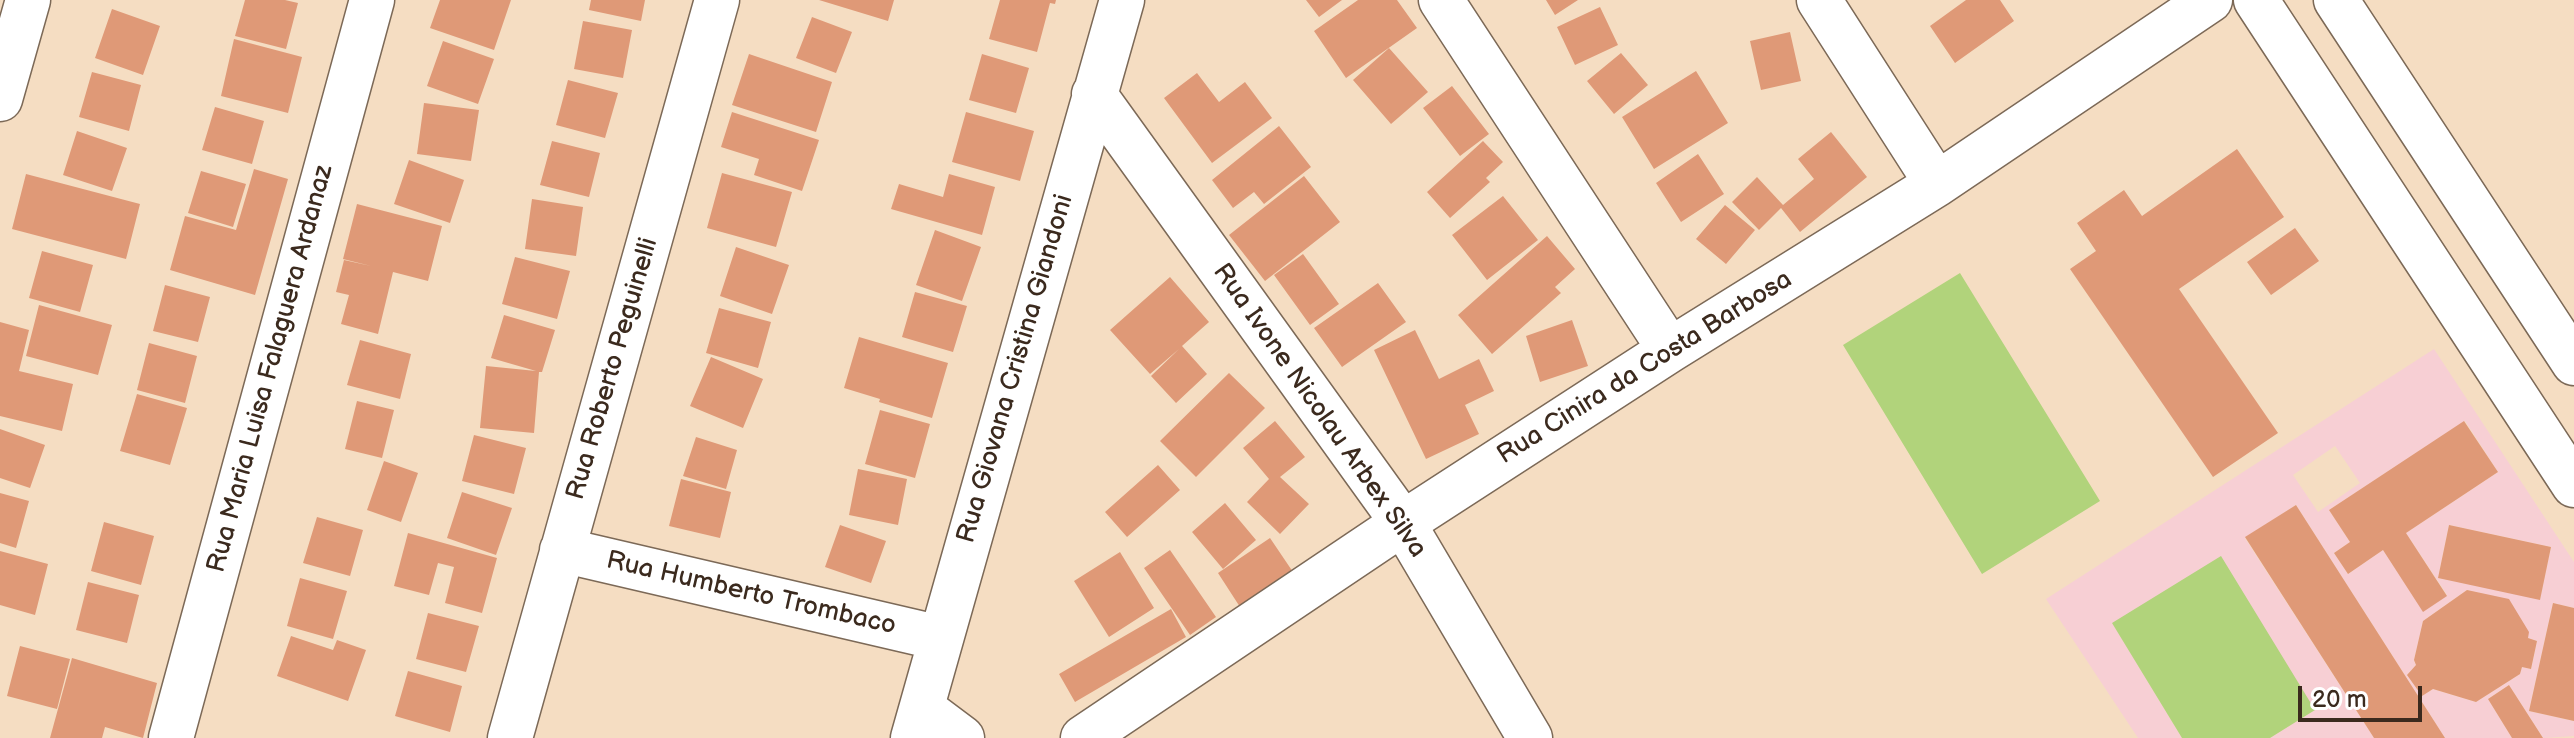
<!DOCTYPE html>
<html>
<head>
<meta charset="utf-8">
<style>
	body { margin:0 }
	#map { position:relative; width:2574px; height:738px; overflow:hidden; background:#f5ddc2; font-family:"Balsamiq Sans",sans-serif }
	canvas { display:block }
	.scale { position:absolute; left:2298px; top:686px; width:124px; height:36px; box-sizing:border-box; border:4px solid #3b2a1e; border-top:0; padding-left:10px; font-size:24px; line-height:28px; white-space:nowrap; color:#3b2a1e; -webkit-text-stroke:6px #fff; paint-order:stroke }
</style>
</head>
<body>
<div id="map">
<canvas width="2574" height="738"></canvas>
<div class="scale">20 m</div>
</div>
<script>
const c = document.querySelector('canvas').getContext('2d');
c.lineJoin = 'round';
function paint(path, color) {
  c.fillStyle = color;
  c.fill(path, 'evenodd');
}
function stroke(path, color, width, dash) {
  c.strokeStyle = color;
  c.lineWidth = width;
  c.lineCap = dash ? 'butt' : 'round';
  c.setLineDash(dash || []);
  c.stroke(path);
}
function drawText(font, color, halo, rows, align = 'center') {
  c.font = font + ' "Balsamiq Sans",sans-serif';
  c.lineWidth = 7;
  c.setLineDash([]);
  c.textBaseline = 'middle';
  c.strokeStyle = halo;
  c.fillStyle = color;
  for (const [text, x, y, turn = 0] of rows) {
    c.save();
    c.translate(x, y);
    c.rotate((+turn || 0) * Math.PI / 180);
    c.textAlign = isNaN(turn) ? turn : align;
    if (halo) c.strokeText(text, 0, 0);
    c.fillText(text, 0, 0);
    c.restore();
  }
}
paint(new Path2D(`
	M2434,349L2574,562V608L2553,603L2529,711L2574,721V736L2543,738L2509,685L2488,699L2512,738H2445L2296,505L2245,538L2374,738H2270L2314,710L2113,624L2182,738H2138L2046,599ZM2465,421L2498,472L2406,533L2447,595L2423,611L2383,550L2348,574L2334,553L2350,542L2329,510ZM2335,446L2360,483L2318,512L2293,475ZM2449,525L2551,547L2540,599L2438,578ZM2467,590L2509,600L2528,638L2537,641L2531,669L2522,667L2520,674L2476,702L2433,689L2422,696L2407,675L2416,665L2414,660L2423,621Z`), '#f7cfd4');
paint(new Path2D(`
	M1960,273L2100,501L1982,574L1843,345Z
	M2221,556L2315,710L2270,738H2182L2112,623Z`), '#b1d37b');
paint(new Path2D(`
	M245,0H285L298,3L286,49L235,36Z
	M440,0H511L494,50L430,28Z
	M591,0H645L641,21L589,10Z
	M819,0H894L888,21Z
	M1000,0H1056L1055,4L1050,3L1037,52L989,39Z
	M1306,0H1342L1319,17Z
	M1358,0H1397L1417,28L1346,78L1314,31Z
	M1546,0H1578L1555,15Z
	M1966,0H2000L2014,21L1955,63L1930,26Z
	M1600,7L1618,45L1575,65L1557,27Z
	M112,9L160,26L143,75L95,58Z
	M812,17L852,32L836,73L796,58Z
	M583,21L632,30L623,78L574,69Z
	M1790,32L1801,81L1761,90L1750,41Z
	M234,39L302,57L288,113L221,96Z
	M443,41L494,59L478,104L427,86Z
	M1389,48L1428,92L1391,124L1353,80Z
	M1621,53L1648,85L1614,114L1587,81Z
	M749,54L832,82L816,132L732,105Z
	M982,54L1029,68L1016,113L969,100Z
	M1696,71L1728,123L1654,169L1622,117Z
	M92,72L141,85L129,131L79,117Z
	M1197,73L1219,102L1245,82L1272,118L1212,163L1164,98Z
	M568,80L618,93L605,138L556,125Z
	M1452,86L1489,134L1460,156L1423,108Z
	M424,103L479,110L471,161L417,154Z
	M215,107L264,121L252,164L202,150Z
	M732,112L819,140L802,191L754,175L759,159L721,147Z
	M966,112L1034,131L1020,181L952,162Z
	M1279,126L1311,167L1264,204L1254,192L1233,208L1212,180Z
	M77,131L127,148L112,191L63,175Z
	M1831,132L1867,177L1800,232L1781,208L1759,230L1732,202L1757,177L1783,205L1814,179L1798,159Z
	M552,141L600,153L589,197L540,185Z
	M1483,141L1503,162L1486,178L1490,182L1450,218L1427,192Z
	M2237,149L2284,217L2179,289L2278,433L2213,477L2070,269L2096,251L2077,223L2124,190L2142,216Z
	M1698,154L1724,194L1681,222L1656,183Z
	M409,160L464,180L450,223L394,204Z
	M254,169L288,179L255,295L170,270L185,216L236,230Z
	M201,171L246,184L233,227L188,213Z
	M722,173L792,192L776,247L707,228Z
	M26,174L140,204L126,259L12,229Z
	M949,174L995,187L982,235L891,209L899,184L943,197Z
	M1304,176L1340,222L1265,281L1229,235Z
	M1503,196L1538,240L1487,280L1452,235Z
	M532,199L583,207L576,256L525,249Z
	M357,204L442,226L428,281L393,272L378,334L341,324L349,295L336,292L344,260L371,266L343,259Z
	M1725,205L1755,230L1726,264L1696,239Z
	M2295,228L2319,261L2271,295L2247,262Z
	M935,230L981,247L962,301L916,285Z
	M1547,236L1575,269L1555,287L1561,293L1492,354L1458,315Z
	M736,247L789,265L772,314L720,296Z
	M42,251L93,265L80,312L29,298Z
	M1303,254L1339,304L1310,325L1274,275Z
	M515,257L570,271L557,319L502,304Z
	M1170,277L1209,322L1182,346L1207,374L1176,403L1151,376L1179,349L1150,374L1110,330Z
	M1378,283L1406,322L1342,367L1314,328Z
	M165,285L210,297L198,342L153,331Z
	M915,292L967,306L953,352L902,337Z
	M39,305L112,325L98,375L26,356Z
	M719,308L771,322L758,368L706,353Z
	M504,315L555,330L542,372H539L534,433L480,428L486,366L536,371L491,358Z
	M1572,320L1588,366L1540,382L1526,336Z
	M0,322L29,330L19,371L73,384L62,431L0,416Z
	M1415,330L1439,379L1479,359L1494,391L1465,405L1479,434L1426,459L1374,350Z
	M859,337L948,363L932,418L879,402L880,399L844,388Z
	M360,340L411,354L400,399L347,385Z
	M149,343L197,356L185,403L137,390Z
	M711,357L763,379L743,428L690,406Z
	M1229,373L1265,408L1196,477L1160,441Z
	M137,394L187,408L170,465L120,451Z
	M357,401L394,410L382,458L345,449Z
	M880,410L930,424L915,478L865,464Z
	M1275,421L1305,457L1280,477L1309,504L1280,534L1247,502L1269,479L1243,448Z
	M2464,421L2498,472L2406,533L2447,596L2423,612L2383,550L2348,574L2334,553L2350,542L2329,510Z
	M0,429L45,445L30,488L0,478Z
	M474,435L526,448L514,494L462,481Z
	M696,437L737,450L726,489L683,476Z
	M384,461L418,473L401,522L367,510Z
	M1158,465L1180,490L1127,537L1105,512Z
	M858,469L907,479L898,525L849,515Z
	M681,479L731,492L720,538L669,526Z
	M462,492L512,508L496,555L447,538Z
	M0,493L29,501L16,548L0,543Z
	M1225,503L1256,540L1223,569L1192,532Z
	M2296,505L2445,738H2374L2245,537Z
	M317,517L363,530L350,576L303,563Z
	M104,522L154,536L141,585L91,571Z
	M840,525L886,541L871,583L825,567Z
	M2449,525L2551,547L2540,600L2438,578Z
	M408,533L497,558L482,613L445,603L454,567L438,563L429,595L394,586Z
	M1270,538L1293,572L1240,607L1218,573Z
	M1170,550L1216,617L1190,635L1144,568Z
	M0,551L48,564L35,615L0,605Z
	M1120,552L1154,608L1109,637L1074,581Z
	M300,578L347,591L333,639L287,626Z
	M88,582L139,595L127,643L76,630Z
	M2467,590L2509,599L2529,632L2528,638L2537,641L2531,669L2522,667L2520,674L2476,702L2433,689L2422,696L2407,675L2416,665L2414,660L2423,621Z
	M2553,603L2574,608V721L2529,711Z
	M1171,609L1186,637L1075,702L1059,674Z
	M428,613L479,626L466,672L416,659Z
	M291,636L333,650L337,640L366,650L348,701L277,676Z
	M20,646L70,659L57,709L7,696Z
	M72,658L157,683L143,738L105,727L102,738H50Z
	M408,671L462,686L450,732L395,716Z
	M2509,685L2543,738H2512L2488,699Z`), '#df9977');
const minor = new Path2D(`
	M1441,0L1670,350
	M1819,0L1937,184
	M1094,94L1403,523L1530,738
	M0,99L28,0
	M562,550L940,638
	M922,708L962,738
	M171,738L372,0
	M510,738L717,0
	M913,738L1122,0
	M1083,738L1403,523L1670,350L1937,184L2210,0`);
const tertiary = new Path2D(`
	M2256,0L2574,485
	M2336,0L2574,363`);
stroke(minor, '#7c6957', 47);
stroke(tertiary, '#7c6957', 47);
stroke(minor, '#fff', 44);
stroke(tertiary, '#fff', 44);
drawText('26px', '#3b2a1e', '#fff', [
	["Rua Cinira da Costa Barbosa",1645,368,-32],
	["Rua Maria Luisa Falaguera Ardanaz",271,369,-75],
	["Rua Roberto Peguinelli",613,369,-74],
	["Rua Giovana Cristina Giandoni",1016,369,-74],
	["Rua Ivone Nicolau Arbex Silva",1319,411,55],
	["Rua Humberto Trombaco",751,594,13]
]);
</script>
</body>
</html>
